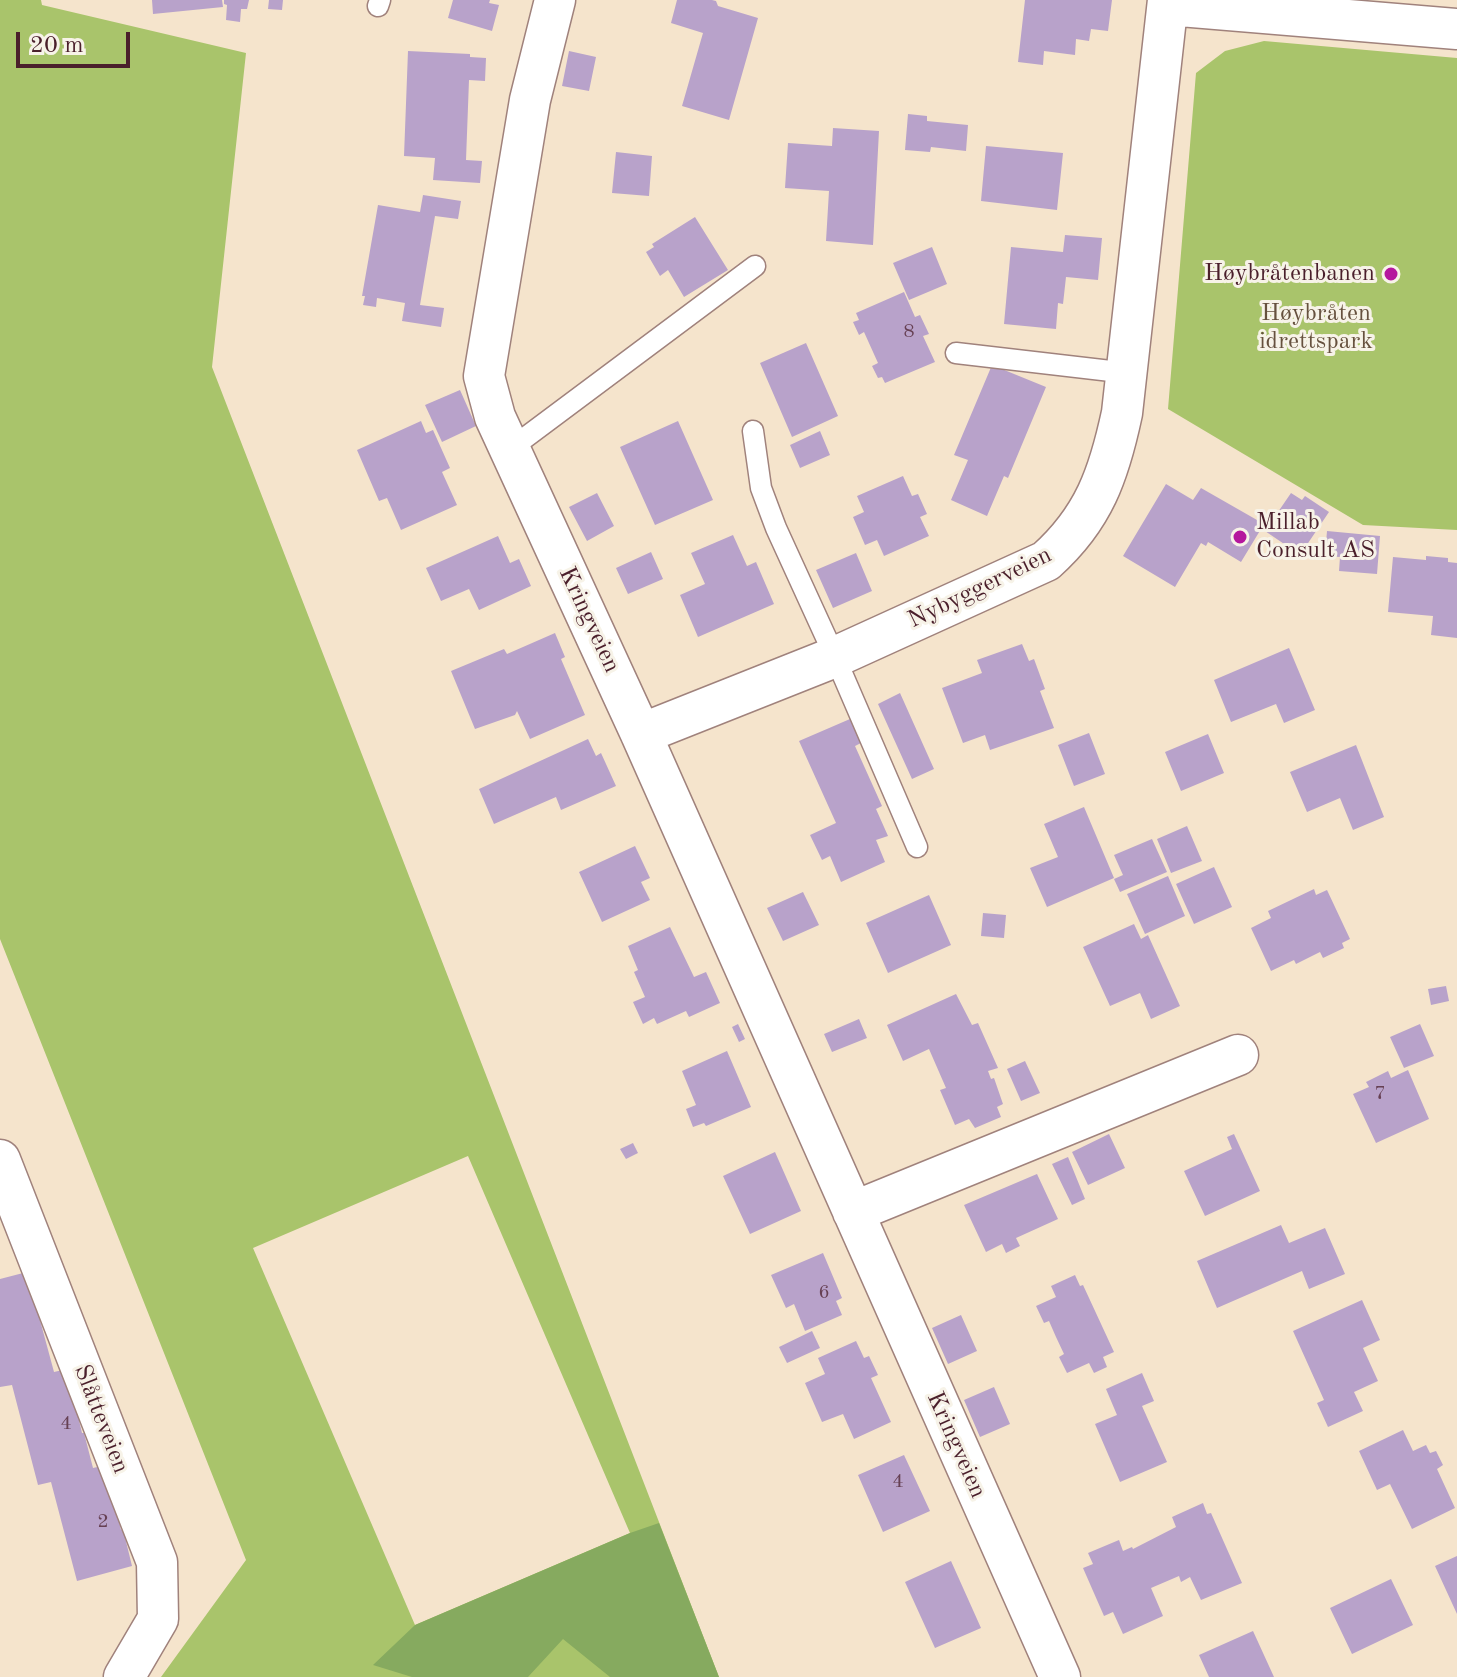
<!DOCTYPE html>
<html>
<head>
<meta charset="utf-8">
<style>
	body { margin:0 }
	#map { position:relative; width:1457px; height:1677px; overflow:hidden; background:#f5e4cc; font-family:"Old Standard TT",serif }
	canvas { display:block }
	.scale { position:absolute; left:16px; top:32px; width:114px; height:36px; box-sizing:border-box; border:4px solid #4a1f2b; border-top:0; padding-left:10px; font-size:24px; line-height:28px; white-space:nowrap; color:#4a1f2b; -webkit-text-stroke:6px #f7f3e8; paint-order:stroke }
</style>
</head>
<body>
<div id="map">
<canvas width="1457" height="1677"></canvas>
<div class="scale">20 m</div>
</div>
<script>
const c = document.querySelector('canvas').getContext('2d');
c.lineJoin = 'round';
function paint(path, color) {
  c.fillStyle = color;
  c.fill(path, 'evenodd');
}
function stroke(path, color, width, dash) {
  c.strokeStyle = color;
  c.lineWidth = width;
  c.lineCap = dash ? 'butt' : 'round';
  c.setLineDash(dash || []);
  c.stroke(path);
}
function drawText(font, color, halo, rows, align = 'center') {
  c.font = font + ' "Old Standard TT",serif';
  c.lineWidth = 6;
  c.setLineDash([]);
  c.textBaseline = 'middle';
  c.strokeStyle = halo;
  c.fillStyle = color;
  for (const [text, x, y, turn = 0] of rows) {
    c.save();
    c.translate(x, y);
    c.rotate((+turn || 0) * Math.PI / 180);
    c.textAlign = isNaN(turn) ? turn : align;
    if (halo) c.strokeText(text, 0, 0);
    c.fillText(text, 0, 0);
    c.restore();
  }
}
paint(new Path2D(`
	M0,0H41L42,5L246,53L212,367L719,1677H161L246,1560L0,939ZM468,1156L630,1533L415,1625L253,1248Z
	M1264,41L1457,58V530L1363,525L1168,409L1196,73L1225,51Z`), '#a9c46b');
paint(new Path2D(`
	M659,1523L719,1677H610L563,1639L528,1677H412L373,1665L415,1625L630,1533Z`), '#86aa5f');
paint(new Path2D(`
	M152,0H222L223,7L153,14Z
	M224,0H249L247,9H241L240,22L226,20L227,5L224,4Z
	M269,0H283L282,10L268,9Z
	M453,0H490L489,3L499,5L492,31L448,18Z
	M677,0H712L716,1L718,6L758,18L729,120L682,106L703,33L671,23Z
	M1025,0H1112L1108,31L1091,29L1089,41L1076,39L1075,55L1044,51L1043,65L1018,62Z
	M408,51L470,54V57L486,58L485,81L469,80L466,160L482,161L480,183L433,180L435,158L404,156Z
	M569,51L596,57L589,91L562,86Z
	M908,114L927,116V121L968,125L966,151L931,147L930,152L905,150Z
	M833,128L879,131L873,245L826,241L829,191L785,188L788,143L832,146Z
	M986,146L1063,153L1057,210L981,201Z
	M616,152L652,156L649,196L612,193Z
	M423,195L461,201L458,219L435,216L420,305L444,308L441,327L402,321L405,303L377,298L376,307L363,305L365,296H362L378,205L420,212Z
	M695,217L728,270L684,297L668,270L660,276L646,252L654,247L652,244Z
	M1065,235L1102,238L1098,280L1066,277L1063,304L1058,303L1056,329L1004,324L1011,247L1063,252Z
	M932,247L947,284L909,300L893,263Z
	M904,292L915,317L920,315L929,334L923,336L935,362L885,383L882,377L878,378L872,366L878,363L864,332L859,335L853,322L859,320L856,313Z
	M806,343L838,416L792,437L760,363Z
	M992,365L1046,387L1008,478L1004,476L987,516L951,500L968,460L954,455Z
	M460,390L476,426L442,442L425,405Z
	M421,421L426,433L433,430L450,468L442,472L457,505L401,530L387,498L379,501L357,450Z
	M678,421L713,500L655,525L620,447Z
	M820,431L830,455L800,468L790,445Z
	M903,476L912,496L918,494L927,514L920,517L929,536L884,556L877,540L865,545L853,517L864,512L857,496Z
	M1166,484L1193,500L1201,488L1264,524L1241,562L1208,542L1206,546L1201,543L1175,587L1123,556Z
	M597,493L614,526L587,541L569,507Z
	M1291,493L1302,500L1305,496L1329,512L1298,558L1291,553L1293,550L1265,531Z
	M1327,531L1380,536L1377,574L1339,571L1340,557L1325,556Z
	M733,535L747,566L756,562L774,604L698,637L680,595L705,584L691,553Z
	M498,536L510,563L519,559L531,586L479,610L469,589L441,601L426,568Z
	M651,552L663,579L628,594L616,568Z
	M856,553L872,591L833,608L816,570Z
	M1426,556L1448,558V562L1457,563V638L1431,635L1433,616L1388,612L1393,557L1426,560Z
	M555,633L565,657L561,659L585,715L530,739L517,711L515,715L475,729L451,671L504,649L507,654Z
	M1022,644L1029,661L1034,659L1045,689L1040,691L1054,728L990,750L985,735L963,743L942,688L982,673L977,660Z
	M1289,648L1315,710L1284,723L1276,704L1231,722L1214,680Z
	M900,693L934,769L912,779L878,704Z
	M850,719L861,743L855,746L882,806L876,809L888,836L876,840L885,862L841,882L830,856L822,860L810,835L836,823L799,741Z
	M1089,733L1105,774L1074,786L1058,745Z
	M1208,734L1224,773L1181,791L1165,752Z
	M588,739L596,756L601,753L616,786L561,810L556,797L494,824L479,789Z
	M1356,745L1384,817L1353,830L1340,798L1307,812L1290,772Z
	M1084,807L1114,878L1047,907L1030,868L1058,857L1044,824Z
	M1187,826L1202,861L1171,873L1157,839Z
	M1152,839L1167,872L1120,892L1114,879L1123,875L1114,855Z
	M635,846L650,878L641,882L650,900L602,922L579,872Z
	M1214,867L1232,907L1194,924L1176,884Z
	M1168,876L1185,916L1145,934L1127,894Z
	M1314,889L1316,895L1327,890L1350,939L1342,943L1344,948L1323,958L1320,952L1296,964L1294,960L1271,971L1251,928L1271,918L1268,911Z
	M803,892L819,925L783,941L767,908Z
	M929,895L951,945L888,973L866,923Z
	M983,913L1006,915L1004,938L981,936Z
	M1134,924L1141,939L1148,935L1180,1006L1151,1019L1140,993L1110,1006L1083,947Z
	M670,927L694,977L706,972L720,1003L689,1017L686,1011L657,1024L654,1018L643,1024L633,1002L645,997L634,972L638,970L628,946Z
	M1446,986L1449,1001L1431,1005L1428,989Z
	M956,994L972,1025L978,1023L998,1068L988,1071L991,1079L994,1078L1003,1104L997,1107L1001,1117L975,1128L969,1119L955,1125L940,1090L946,1088L929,1049L903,1061L887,1025Z
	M859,1019L867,1038L832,1052L824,1034Z
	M738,1024L745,1039L739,1042L732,1027Z
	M1420,1024L1434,1056L1404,1068L1390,1037Z
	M727,1051L751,1107L706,1126L704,1123L693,1127L686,1109L696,1105L682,1071Z
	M1025,1061L1040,1093L1021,1101L1007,1069Z
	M1408,1070L1429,1119L1376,1143L1353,1094L1369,1087L1366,1082L1388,1071L1391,1078Z
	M1109,1134L1125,1168L1088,1185L1072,1152Z
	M1234,1134L1260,1191L1205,1216L1184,1171L1232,1149L1227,1137Z
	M633,1143L638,1153L626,1159L620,1149Z
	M775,1152L801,1211L750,1234L723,1176Z
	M1068,1157L1085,1199L1072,1205L1052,1164Z
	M1037,1174L1058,1219L1016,1238L1020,1246L1006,1253L1002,1244L986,1252L964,1205Z
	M1281,1225L1289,1243L1325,1228L1345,1274L1309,1289L1302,1271L1217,1308L1197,1261Z
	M823,1253L842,1298L836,1301L842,1315L805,1331L794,1304L786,1308L771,1275Z
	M27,1272L54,1372L67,1369L82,1433H84L93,1468L106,1465L121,1530L123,1529L132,1566L77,1581L51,1482L38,1485L12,1385L0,1387V1279Z
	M1075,1275L1080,1286L1083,1285L1114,1352L1103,1357L1107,1367L1094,1373L1089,1363L1067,1373L1059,1357L1064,1354L1056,1337L1049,1321L1044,1323L1036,1306L1056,1297L1051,1286Z
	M1362,1300L1380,1340L1363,1348L1378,1381L1354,1392L1363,1411L1328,1427L1317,1403L1324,1400L1293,1331Z
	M961,1315L977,1351L948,1364L932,1328Z
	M812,1331L820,1348L787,1363L779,1347Z
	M856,1341L864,1358L869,1356L878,1375L871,1378L891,1422L854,1439L843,1414L822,1422L805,1383L825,1374L818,1358Z
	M1142,1373L1154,1401L1142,1406L1167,1462L1120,1482L1095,1424L1117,1415L1106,1389Z
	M994,1387L1010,1424L980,1437L964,1400Z
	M1403,1430L1413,1451L1426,1445L1430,1453L1436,1451L1443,1465L1437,1469L1455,1508L1412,1529L1390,1484L1377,1490L1359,1451Z
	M904,1455L930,1511L883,1532L858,1475Z
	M1203,1503L1207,1514L1211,1513L1242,1583L1201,1600L1190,1577L1181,1582L1179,1576L1151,1588L1163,1616L1123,1634L1113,1612L1104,1616L1083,1568L1093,1564L1088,1553L1119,1540L1123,1551L1132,1547L1133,1549L1176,1527L1172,1517Z
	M1457,1556V1614L1435,1566Z
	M951,1561L981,1628L935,1648L905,1582Z
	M1391,1579L1413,1625L1352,1654L1330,1608Z
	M1253,1631L1274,1677H1209L1199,1655Z`), '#b8a2ca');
const lane = new Path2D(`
	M378,6L380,0
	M956,353L1128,373
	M753,431L761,488L776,528L835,657L917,847
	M510,449L755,266`);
const street = new Path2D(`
	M555,0L530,100L484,376L495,417L641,734L1060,1677
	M1168,5L1457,29
	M641,734L835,657L1046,561C1094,518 1109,474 1122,413L1168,0
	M0,1160L157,1562L158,1619L124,1677
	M853,1212L1238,1055`);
stroke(lane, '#a0827c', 23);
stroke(street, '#a0827c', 43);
stroke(lane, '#fff', 20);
stroke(street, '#fff', 40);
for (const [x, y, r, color] of [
	[1391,274,8,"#b5179e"],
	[1240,537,8,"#b5179e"]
]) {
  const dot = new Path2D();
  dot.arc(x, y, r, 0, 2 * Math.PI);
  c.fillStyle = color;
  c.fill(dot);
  stroke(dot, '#f7f3e8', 3);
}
drawText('20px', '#664053', null, [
	["8",909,332],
	["7",1380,1094],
	["6",824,1293],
	["4",66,1424],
	["4",898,1482],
	["2",103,1522]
]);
drawText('24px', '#4a1f2b', '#f7f3e8', [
	["Høybråtenbanen",1375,274],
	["Millab",1256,523,"left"],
	["Consult AS",1256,551,"left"]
], 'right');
drawText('24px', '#66513e', '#f7f3e8', [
	["Høybråten",1316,314],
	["idrettspark",1316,342]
]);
drawText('24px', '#4a1f2b', '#f7f3e8', [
	["Nybyggerveien",980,588,-26],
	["Kringveien",589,620,65],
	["Slåtteveien",101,1419,69],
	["Kringveien",956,1445,66]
]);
</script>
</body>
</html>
